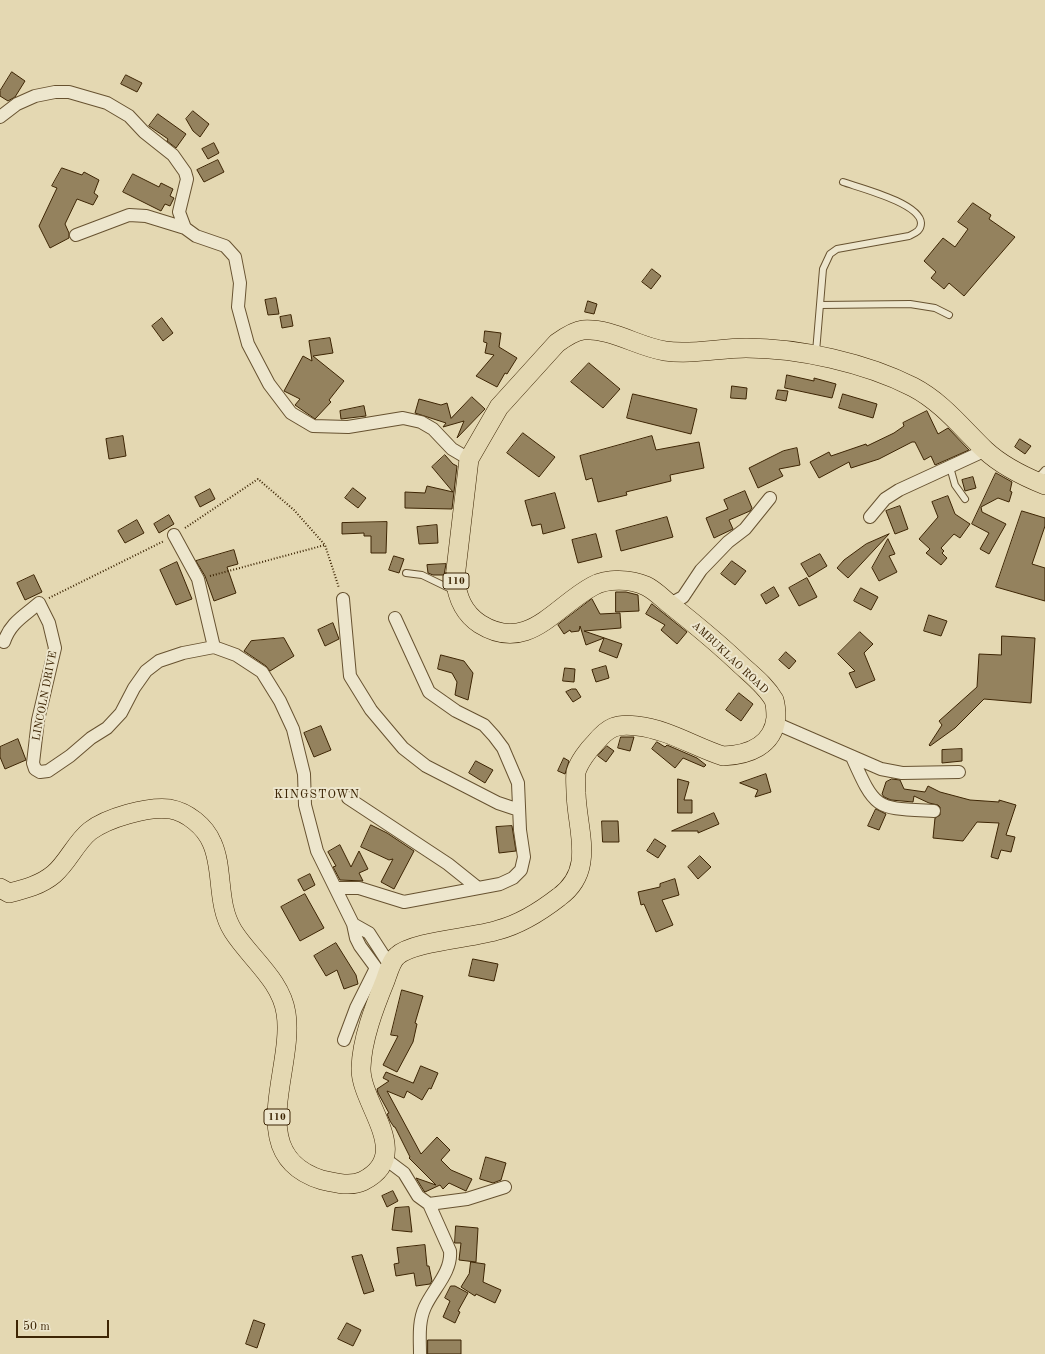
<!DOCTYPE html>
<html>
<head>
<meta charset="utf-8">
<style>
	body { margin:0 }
	#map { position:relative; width:1045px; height:1354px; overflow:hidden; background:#e4d8b2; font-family:"Old Standard TT",serif }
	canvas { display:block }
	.scale { position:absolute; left:16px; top:1320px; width:93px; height:18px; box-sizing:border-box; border:2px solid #3d2504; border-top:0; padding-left:5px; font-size:12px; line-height:14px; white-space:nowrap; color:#3d2504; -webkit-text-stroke:3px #ede6cd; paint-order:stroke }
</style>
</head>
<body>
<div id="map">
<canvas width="1045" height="1354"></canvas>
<div class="scale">50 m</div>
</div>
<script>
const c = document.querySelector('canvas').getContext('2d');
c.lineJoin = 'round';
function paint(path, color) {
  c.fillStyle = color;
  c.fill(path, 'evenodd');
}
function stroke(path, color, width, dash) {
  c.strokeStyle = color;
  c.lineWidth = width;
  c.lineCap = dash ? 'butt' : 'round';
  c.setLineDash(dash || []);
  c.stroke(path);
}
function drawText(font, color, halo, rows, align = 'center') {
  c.font = font + ' "Old Standard TT",serif';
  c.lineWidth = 4;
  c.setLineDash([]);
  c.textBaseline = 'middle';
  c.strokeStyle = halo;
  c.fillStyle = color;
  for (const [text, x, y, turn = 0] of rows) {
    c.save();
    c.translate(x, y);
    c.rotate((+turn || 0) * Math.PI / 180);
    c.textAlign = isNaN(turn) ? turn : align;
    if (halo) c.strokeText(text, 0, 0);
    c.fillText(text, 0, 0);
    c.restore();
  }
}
const building = new Path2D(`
	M12,72L25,81L15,97L8,101L0,96V91Z
	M126,75L142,83L137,92L121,84Z
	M193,111L209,124L200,137L193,131L186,119Z
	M158,114L186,134L176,148L167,141L168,139L149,126Z
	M214,143L219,153L208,159L202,149Z
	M218,160L224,172L204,182L197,170Z
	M62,168L82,175L84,172L99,180L94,193L98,196L93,205L77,199L65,224L69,233V238L50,248L39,226L57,188L52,186Z
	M133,174L159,187L161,183L173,189L170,196L174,198L170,206L165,204L161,211L123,192Z
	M973,203L991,215L989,219L1015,237L964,296L949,283L944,289L931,278L936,272L924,261L943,238L955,247L968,229L958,222Z
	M652,269L661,276L651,289L642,282Z
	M276,298L279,314L268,315L265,300Z
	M588,301L597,304L594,314L585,312Z
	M291,315L293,326L282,328L280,317Z
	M162,318L173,333L163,341L152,326Z
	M485,331L501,333L499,347L517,358L507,374L505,373L497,387L476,376L494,355L485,353L487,343L484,342Z
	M330,338L333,353L313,356L344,381L329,400L331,402L315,419L295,405L300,399L284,391L303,356L312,361L309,341Z
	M589,363L620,389L603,408L571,382Z
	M787,375L814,381V378L836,384L832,398L785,388Z
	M732,386L747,388L746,399L731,398Z
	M778,390L788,391L786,401L776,399Z
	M633,394L697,409L691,434L627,418Z
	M843,394L877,404L873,418L839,408Z
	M472,397L485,409L457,438L464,421L443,427L446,423L415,413L419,399L441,405L447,403L451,418Z
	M364,406L366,416L341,419L340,411Z
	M927,411L938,434L948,428L969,450L935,465L931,456L924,460L915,442H912L879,459L851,468L849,462L819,478L810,462L829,452L831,456L866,444L867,446L894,433L904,426L903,423Z
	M523,433L555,457L539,477L507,453Z
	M123,436L126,456L109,459L106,439Z
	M652,436L656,450L699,442L704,468L670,475L671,481L626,492L627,495L598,502L592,478L586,480L580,456Z
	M1020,439L1031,446L1025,454L1015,447Z
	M797,448L800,465L779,469L783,476L758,488L749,468L783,451Z
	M445,455L453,464L457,466L452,509L405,508V492L425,493L427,486L453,492L432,467Z
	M996,473L1012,482L1010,491L1012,492L1009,502L998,498L981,507L982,512L1006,524L989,554L980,549L989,533L972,524Z
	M973,477L976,488L965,491L962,480Z
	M353,488L366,498L358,508L345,498Z
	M210,489L215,499L200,507L195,497Z
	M745,491L752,508L750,511L729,520L733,529L714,538L706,518L728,509L724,500Z
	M555,493L565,528L543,534L541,524L532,526L525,501Z
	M948,496L955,514L970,524L960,538L954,534L941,548L944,551L942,553L947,558L941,565L926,553L930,549L919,539L938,517L932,502Z
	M900,506L908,529L895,534L886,511Z
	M1022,511L1045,518V526L1032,564L1045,568V601L996,587Z
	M169,515L174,524L159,533L154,524Z
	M667,517L673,537L621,551L616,531Z
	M137,520L144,533L125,543L118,531Z
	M387,522L386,553H371V536H364V533L342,534V523Z
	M437,525L438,543L419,544L417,527Z
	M596,534L602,557L578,563L572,540Z
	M889,534L848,578L837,568L844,560L866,544Z
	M888,539L895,554L889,556L897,572L879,581L872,568Z
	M234,550L238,564L227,567L236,593L214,601L205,576L196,561Z
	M820,554L827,566L809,577L801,564Z
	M394,556L404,559L399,573L389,570Z
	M732,561L746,571L735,585L721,574Z
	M177,562L192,599L176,605L160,570Z
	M446,564L444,575H433L428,573L427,565Z
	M34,575L42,592L25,600L17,583Z
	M807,578L817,597L799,606L789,588Z
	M774,587L779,596L766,604L761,595Z
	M861,588L878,597L871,610L854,601Z
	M616,592H626L638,595L639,611L616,612Z
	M592,599L600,614L620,613L621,628L584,631L622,644L617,658L599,651L604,638L586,645L580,626L579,631L571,632L570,630L564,634L558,625Z
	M652,604L687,632L677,644L661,630L665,625L646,614Z
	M929,615L947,621L941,636L924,631Z
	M333,623L339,639L325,646L318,630Z
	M860,632L873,644L864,653L875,680L856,688L849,673L855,671L838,654Z
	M1002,636L1035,638L1031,703L984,699L955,728L930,746L929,745L942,725L939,721L977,687L979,654L1001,655Z
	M284,638L294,656L270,671L266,666L244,651L251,641Z
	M786,652L796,661L789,669L779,660Z
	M441,655L464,661L473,673L468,700L455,695L457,682L452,673L438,669Z
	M606,666L609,678L596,682L592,670Z
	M565,668L575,669L574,682L563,681Z
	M572,689H576L581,697L573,702L566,692Z
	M739,693L753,704L741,721L726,710Z
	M321,726L331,750L314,757L304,733Z
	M621,737H634L630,751L618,748Z
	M18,739L26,760L5,769L0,757V747Z
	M657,742L665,747L667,745L697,758L706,765L704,767L683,758L675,768L652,749Z
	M607,746L614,751L606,762L598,756Z
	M962,749V761L942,763V750Z
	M564,758L569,761L565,774L558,771Z
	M476,761L493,770L485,783L469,773Z
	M766,774L771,792L755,797L758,790L740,783Z
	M678,779L689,782L684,800H692V813H678Z
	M892,779L900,780L904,789L925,792L928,786L940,792L970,800L999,802V800L1016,805L1006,835L1015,837L1011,852L1001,850L998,859L991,857L999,823L977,822L963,841L933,838L935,818L940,815V807L938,805L929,803L914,796L913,802L891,800L884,797L882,794L886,782Z
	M876,809L886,814L879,830L868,826Z
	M714,813L719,824L698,833V831H672Z
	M602,821H618L619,842H603Z
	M371,825L387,833L414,851L394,889L381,882L393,859L389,860L361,847Z
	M512,826L516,851L499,853L496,827Z
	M655,839L666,846L658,858L647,851Z
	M340,845L351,867L359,851L368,869L359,873L363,881L340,880L333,867L336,866L328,852Z
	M700,856L711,867L698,879L688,867Z
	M310,874L315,885L304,891L298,880Z
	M675,879L679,895L662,900L673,925L656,932L644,904L641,905L638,892L660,887V884Z
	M305,894L324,928L300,941L281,907Z
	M336,943L356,975L358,984L344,989L337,970L326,976L314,956Z
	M473,959L498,964L494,981L469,976Z
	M402,990L423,996L415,1023L417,1024L413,1042L397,1072L383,1065L398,1036L391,1035Z
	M421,1066L438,1073L431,1089L429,1088L422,1100L407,1091L404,1098L387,1091L421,1154L437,1137L450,1150L441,1160L451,1170L472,1179L466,1191L449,1183L443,1189L440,1185L425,1192L424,1191L416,1178L436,1185L409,1158L410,1157L395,1127H394L390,1121L387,1114L389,1113L378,1093L377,1089L389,1081L383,1078L386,1072L413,1083Z
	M486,1157L506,1163L501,1180L493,1183L480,1179Z
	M393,1191L398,1201L387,1207L382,1196Z
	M409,1207L412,1232L392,1230L395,1208Z
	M456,1226L478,1228L476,1262L459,1260L461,1243H455Z
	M425,1245L427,1266H429L432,1281L430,1284L416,1286L414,1273L396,1276L394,1264L399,1263L397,1248Z
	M362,1255L374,1291L364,1294L352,1257Z
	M471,1262L485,1264L483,1282L501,1290L495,1303L476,1294L475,1296L461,1287L469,1274Z
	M451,1286H455L468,1293L458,1311L460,1312L455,1323L443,1317L450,1301L445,1298Z
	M254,1320L265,1324L257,1348L246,1344Z
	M347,1323L361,1330L353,1346L338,1339Z
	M428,1340H461V1354H428Z`);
paint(building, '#94825e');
stroke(building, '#3d2504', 1);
const service = new Path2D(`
	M820,305L910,304L935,308L949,315
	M816,352L823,269L830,254L837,249L909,236C915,233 921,231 921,223C920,203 860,188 843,182
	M950,467L955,485L965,499
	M1037,479L1045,470
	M406,573L422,575L453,590`);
const minor = new Path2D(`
	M0,117L17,104L35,96L55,92H69L107,103L129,116L144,132L173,155L185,172L187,179L179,212L185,228L196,236L225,246L235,257L240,283L238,307L248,344L269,384L291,413L313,426L348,427L403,418L421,422L433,429L452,449L469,459
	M76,235L129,215L146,216L185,228
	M870,517L885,499L899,490L986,450
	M174,535L198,579L214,647
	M343,599L350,676L371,710L403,748L426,766L498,803L519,810
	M670,604L683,597L701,570L728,542L745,529L770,498
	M4,642C10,623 24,616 39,603L49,623L55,648L38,720L33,763L35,769L40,772L48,771L70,756L91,738L107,728L121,713L134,688L146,671L159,661L183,653L214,647L236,655L262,672L280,701L293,729L304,774L305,805L317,851L353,924L356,938L360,946L385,980
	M775,723L881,769L902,773L959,772
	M852,757C876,811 876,808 934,811
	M348,798L448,864L478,888
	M336,888H359L404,902L500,884L513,878L521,870L524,857L520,830L518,783L503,748L494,736L484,725L456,711L429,692L395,618
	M353,924L369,933L391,967
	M344,1040L356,1008L376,968
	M384,1158L404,1173L418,1196L429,1204L450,1251C452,1272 433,1289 425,1307C418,1322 420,1339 420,1354
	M429,1204L467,1199L505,1187`);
const primary = new Path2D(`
	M0,888L9,893C25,889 41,885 54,874C68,862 76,842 90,831C107,818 148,806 170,809C187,812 205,826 212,843C224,869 216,904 233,931C250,958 281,980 286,1013C295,1069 242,1155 322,1180C335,1183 351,1187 363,1181C415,1155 360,1104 361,1068C362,1039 374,1008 385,981C388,973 391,961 397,956C413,941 474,938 498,930C521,924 541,911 559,897C596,870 577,831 576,793C576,787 575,778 576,772C579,762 588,750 595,743C608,727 617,723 637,726C667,729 695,747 723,756C748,755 773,746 776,718C776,712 776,706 774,700C766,686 753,676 741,665C719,644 696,625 672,606C664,600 655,590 646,586C631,579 608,578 593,586C555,606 528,654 480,624C463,613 457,597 455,578L469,459L499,407L557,343C564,338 574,331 583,330C612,328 638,347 665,351C692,355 719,348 746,348C799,348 866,363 913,387C942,402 962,428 985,450C1001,465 1025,477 1045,485`);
stroke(service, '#675230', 8);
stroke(minor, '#675230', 14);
stroke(primary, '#3d2504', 20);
stroke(new Path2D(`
	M185,528L258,479L294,510L325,545L339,588
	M210,576L325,545
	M49,598L164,541`), '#3d2504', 2, [1, 2]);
stroke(service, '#ede6cd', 6);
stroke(minor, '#ede6cd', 12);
stroke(primary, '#e4d8b2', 19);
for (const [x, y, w] of [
	[456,581,26],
	[277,1117,26]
]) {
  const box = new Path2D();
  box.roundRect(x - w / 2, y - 8, w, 16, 3);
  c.fillStyle = '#ede6cd';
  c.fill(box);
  stroke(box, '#3d2504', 1);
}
drawText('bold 10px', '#3d2504', null, [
	["110",456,581],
	["110",277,1117]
]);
drawText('11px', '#3d2504', '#ede6cd', [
	["AMBUKLAO ROAD",730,658,43],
	["LINCOLN DRIVE",45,696,-79]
]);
c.letterSpacing = '1px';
drawText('12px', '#3d2504', '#ede6cd', [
	["KINGSTOWN",317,795]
]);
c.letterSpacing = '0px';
</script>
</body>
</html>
